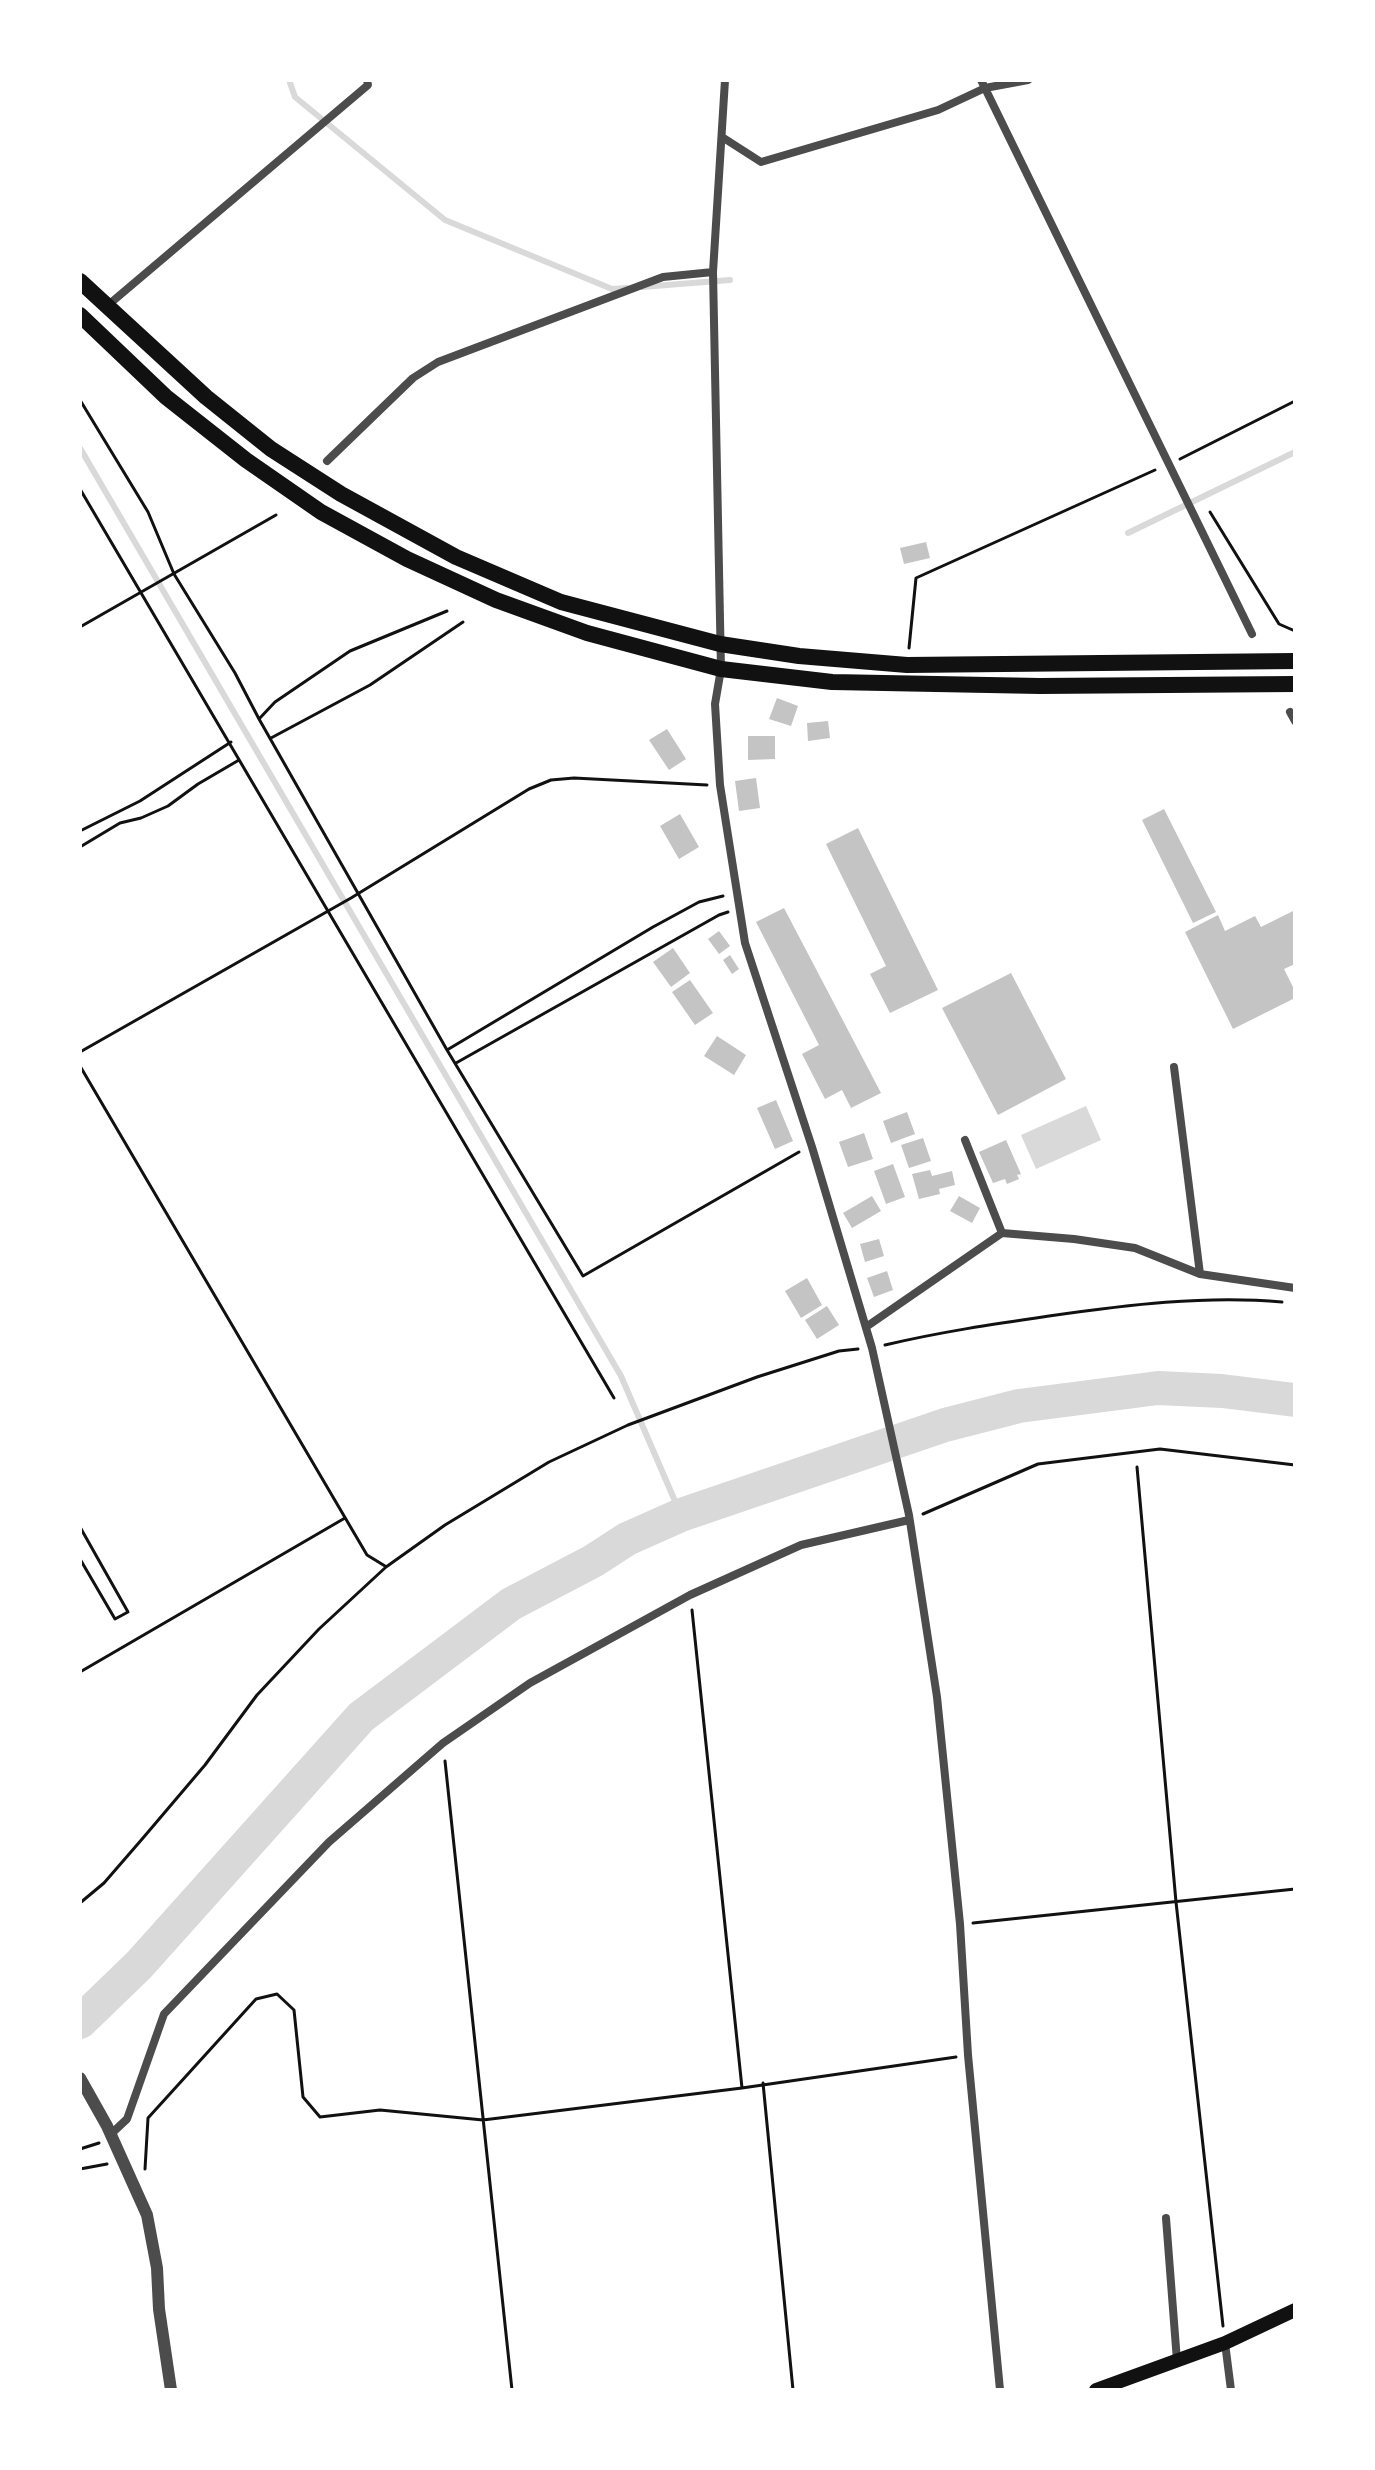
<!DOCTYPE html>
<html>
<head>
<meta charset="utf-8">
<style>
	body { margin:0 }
	#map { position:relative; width:1375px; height:2470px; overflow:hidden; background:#fff; font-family:Overpass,sans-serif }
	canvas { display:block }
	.frame { position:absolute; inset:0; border:82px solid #fff; pointer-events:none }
</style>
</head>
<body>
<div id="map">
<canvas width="1375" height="2470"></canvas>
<div class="frame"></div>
</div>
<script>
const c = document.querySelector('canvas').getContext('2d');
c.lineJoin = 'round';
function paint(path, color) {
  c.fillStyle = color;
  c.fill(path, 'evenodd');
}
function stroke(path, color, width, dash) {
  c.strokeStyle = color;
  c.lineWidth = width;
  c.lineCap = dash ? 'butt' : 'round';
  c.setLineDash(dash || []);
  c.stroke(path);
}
paint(new Path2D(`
	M1086,1106L1101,1140L1036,1169L1021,1135Z`), '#d9d9d9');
stroke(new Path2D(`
	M289,80L295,97L445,220L612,289L627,288
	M642,287L730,280
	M80,448L621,1376L681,1515
	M1128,533L1295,452`), '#d9d9d9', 6);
stroke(new Path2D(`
	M80,2022L139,1965L361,1717L511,1604L593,1561L627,1539L681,1515L945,1425L1019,1406L1158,1388L1222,1391L1295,1400`), '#d9d9d9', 34);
paint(new Path2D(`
	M926,542L930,558L904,564L900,548Z
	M777,698L798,706L791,726L769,719Z
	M828,721L830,738L808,741L807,723Z
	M667,729L686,759L669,770L649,740Z
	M748,736H775V759L748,760Z
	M756,778L760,808L739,811L735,781Z
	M1164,809L1216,912L1193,923L1142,820Z
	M680,814L699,847L679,859L660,826Z
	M858,828L938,990L890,1013L870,974L886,966L826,844Z
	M784,908L881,1093L851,1108L842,1090L825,1099L802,1054L819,1045L756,922Z
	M1295,910V964L1284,969L1295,991V998L1233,1029L1185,932L1218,915L1225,931L1255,916L1261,927Z
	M719,931L730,946L719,954L708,939Z
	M673,948L690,973L671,987L653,962Z
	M730,955L739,969L732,974L723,960Z
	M1011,973L1066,1079L998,1115L942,1008Z
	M690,980L713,1013L695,1025L672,992Z
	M717,1036L746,1055L734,1075L704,1056Z
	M776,1100L793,1141L775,1149L757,1108Z
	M907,1112L915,1134L891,1143L883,1121Z
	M864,1133L873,1159L848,1167L839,1142Z
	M923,1138L931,1161L909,1168L901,1145Z
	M1006,1140L1021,1174L1017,1175L1019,1179L1007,1184L1005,1179L993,1183L979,1152Z
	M893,1164L905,1197L886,1204L874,1171Z
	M930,1170L932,1176L952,1171L955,1185L939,1189L940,1194L919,1199L912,1174Z
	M872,1196L881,1211L852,1228L843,1213Z
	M959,1196L980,1208L972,1223L950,1211Z
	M879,1239L884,1256L865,1262L860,1244Z
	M887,1271L893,1290L874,1297L867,1278Z
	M807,1278L822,1305L801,1318L785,1291Z
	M827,1306L839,1325L817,1339L805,1320Z`), '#c4c4c4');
stroke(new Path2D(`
	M80,400L148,512L174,574L235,673L259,719L447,1050L583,1276L799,1152
	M1180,459L1295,401
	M80,489L614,1398
	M1210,512L1279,624L1295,631
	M80,627L276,515
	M909,648L916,578L1155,470
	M259,719L275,702L350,651L447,611
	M271,738L370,685L463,622
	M80,831L140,801L231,742
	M80,847L120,823L141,818L168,806L198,784L239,760
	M447,1050L653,927L699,902L723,896
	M80,1052L351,898L529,789L551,780L574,778L707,785
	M456,1063L719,915L728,912
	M80,1066L367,1555L385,1566
	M885,1345C940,1332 994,1324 1049,1316C1126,1305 1205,1295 1282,1302
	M1137,1467L1176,1902L1223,2326
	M923,1514L1038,1464L1160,1449L1295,1465
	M80,1527L128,1612L115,1619L80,1559
	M692,1610L742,2088
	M80,1672L345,1518
	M445,1761L512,2390
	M80,1903L104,1883L143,1838L205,1765L257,1695L319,1629L386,1567L445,1525L549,1462L628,1425L757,1377L839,1351L858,1349
	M973,1923L1295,1889
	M763,2083L793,2390
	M80,2149L99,2143
	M80,2169L107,2164
	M145,2169L148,2118L256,1999L277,1994L294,2010L303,2097L320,2117L380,2110L483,2120L742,2088L956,2057`), '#111', 3);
stroke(new Path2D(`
	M725,80L713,272L721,669L715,704L720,785L745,943L812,1147L872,1348L909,1515L937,1697L960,1924L968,2055L1000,2390
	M981,80L1252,634
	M722,137L761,162L938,110L985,88L1028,80
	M107,306L368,85L367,80
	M327,461L413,378L438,362L663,277L713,272
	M1290,712L1295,721
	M1174,1067L1200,1274
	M965,1140L1002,1233
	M866,1327L1002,1233L1074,1239L1135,1248L1200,1274L1295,1288
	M111,2134L127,2119L164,2014L329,1842L443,1743L530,1683L690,1595L801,1545L909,1520
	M1166,2218L1177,2361
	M1225,2343L1231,2390`), '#4c4c4c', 8);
stroke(new Path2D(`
	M80,2078L107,2126L147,2215L157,2268L159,2309L171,2390`), '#4c4c4c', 12);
stroke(new Path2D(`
	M1096,2390L1225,2343L1295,2310`), '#111', 14);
stroke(new Path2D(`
	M80,281L206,397L271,449L341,494L456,557L561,602L720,644L799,656L907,665L1295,661
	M80,315L166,397L246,460L321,512L407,559L496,600L587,633L721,669L832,682L1040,686L1295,684`), '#111', 16);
</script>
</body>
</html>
